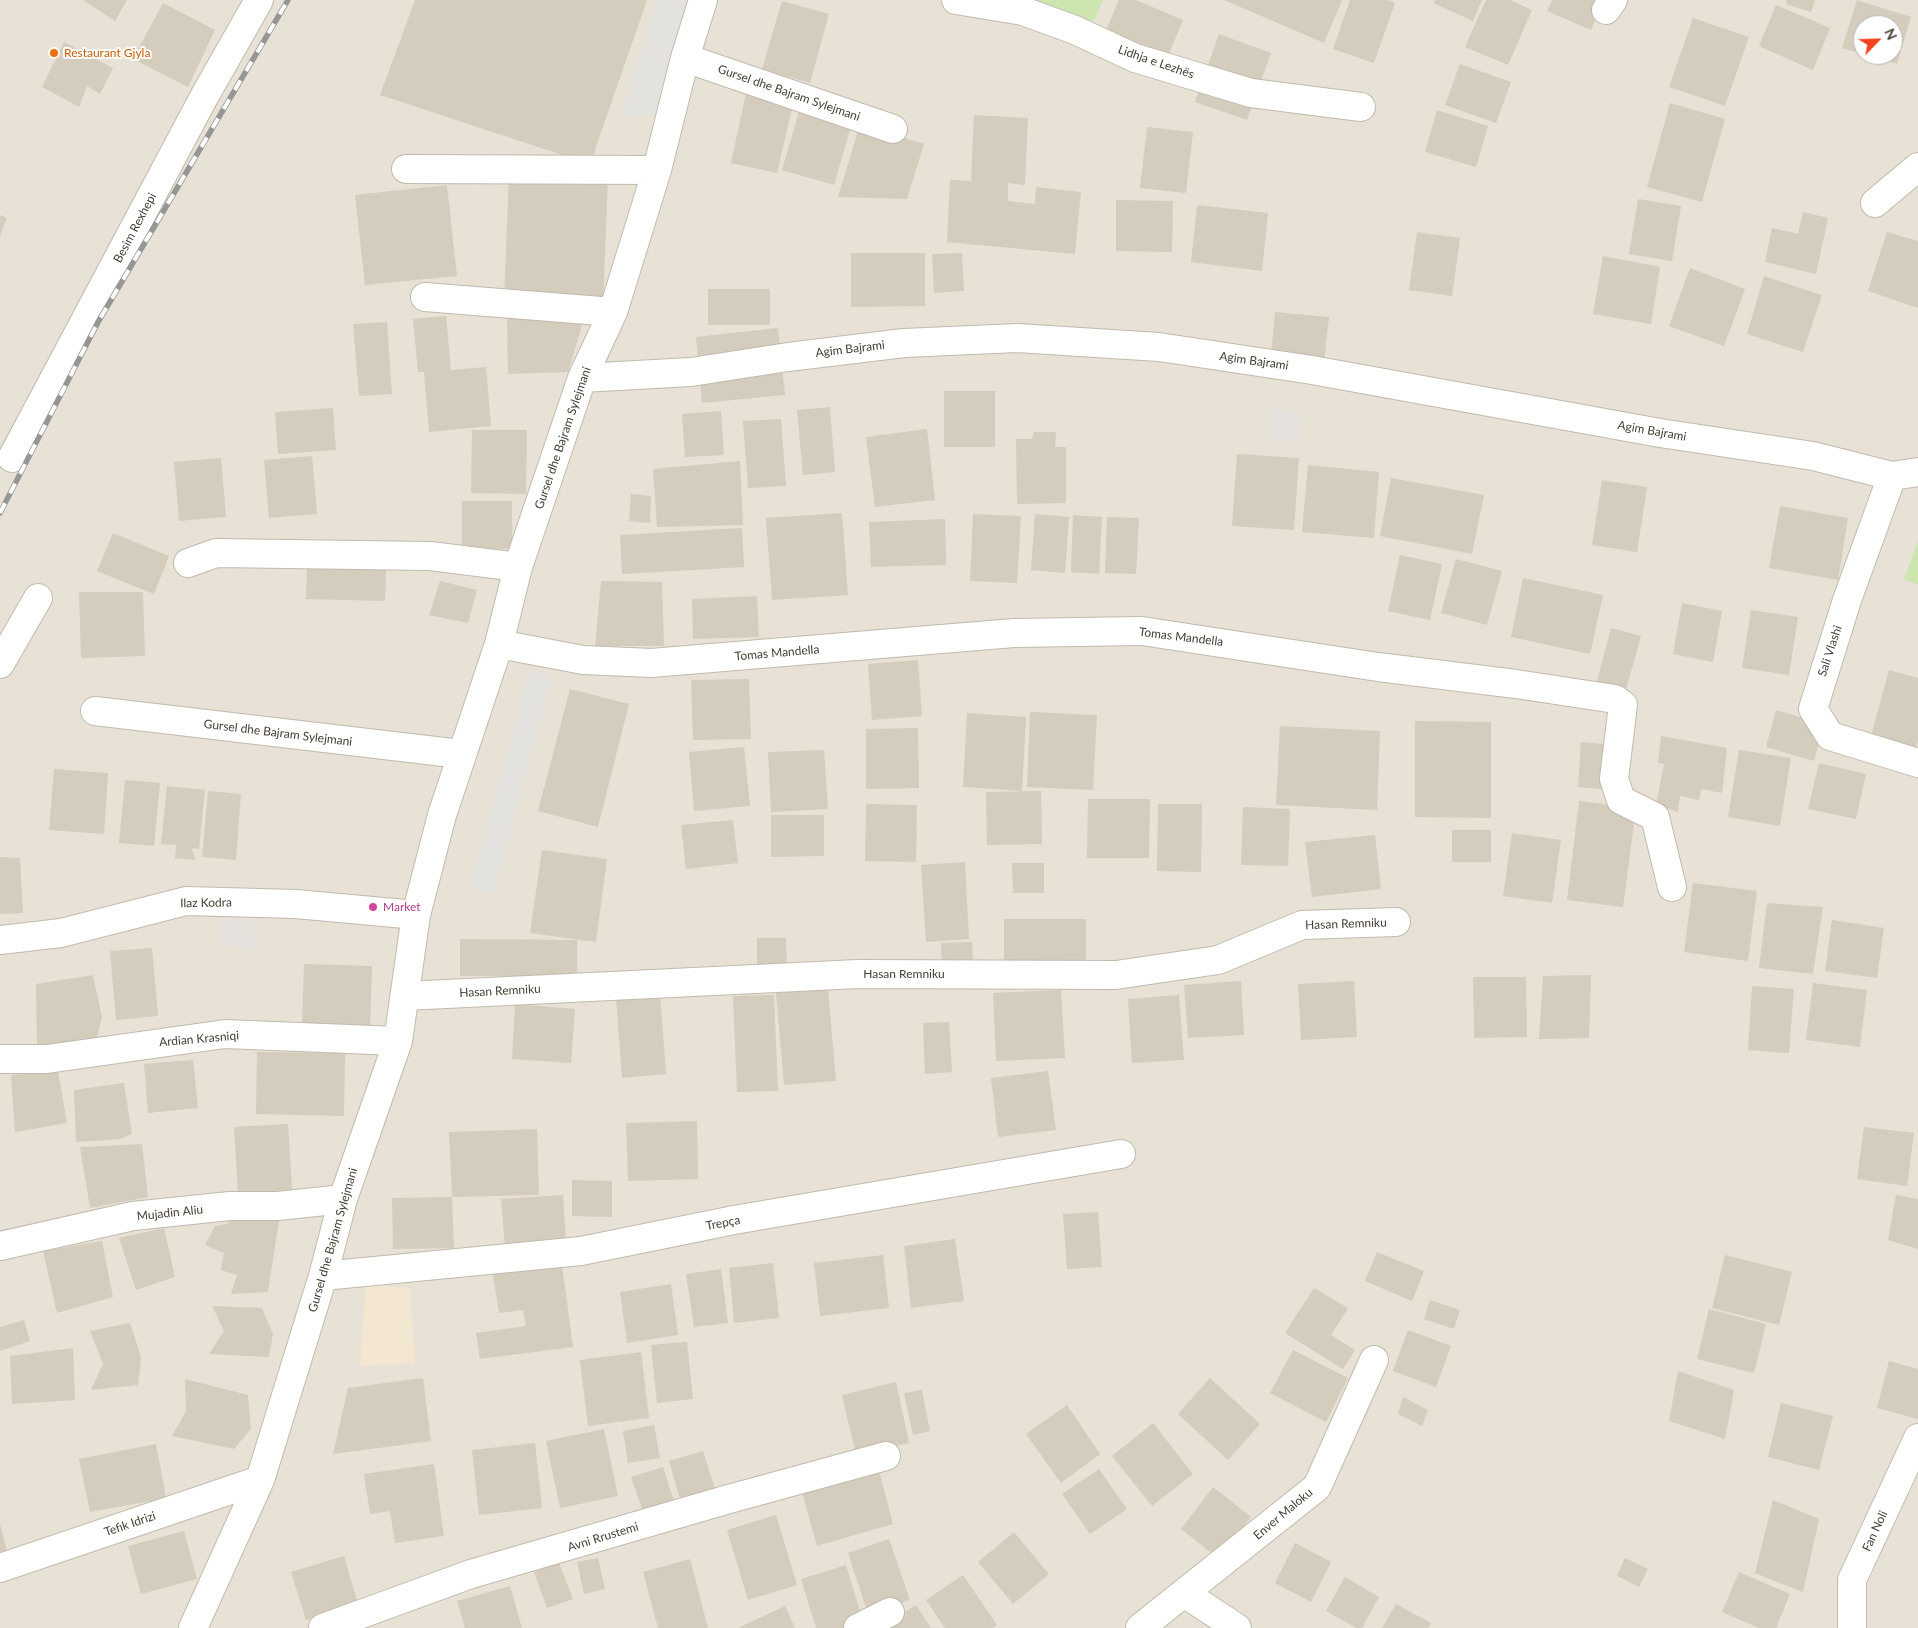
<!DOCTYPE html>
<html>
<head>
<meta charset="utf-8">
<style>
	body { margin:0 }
	#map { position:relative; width:1918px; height:1628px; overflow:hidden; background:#f3f0e7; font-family:Lato,sans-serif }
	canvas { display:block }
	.north { position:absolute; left:1853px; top:15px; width:50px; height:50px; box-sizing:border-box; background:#fff; border:1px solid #b5b3af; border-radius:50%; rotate:66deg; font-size:14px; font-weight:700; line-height:20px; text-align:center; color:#464036 }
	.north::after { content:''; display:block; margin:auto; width:18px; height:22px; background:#f5421c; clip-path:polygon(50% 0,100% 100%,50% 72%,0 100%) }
</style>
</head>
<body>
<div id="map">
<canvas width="1918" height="1628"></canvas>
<div class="north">N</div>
</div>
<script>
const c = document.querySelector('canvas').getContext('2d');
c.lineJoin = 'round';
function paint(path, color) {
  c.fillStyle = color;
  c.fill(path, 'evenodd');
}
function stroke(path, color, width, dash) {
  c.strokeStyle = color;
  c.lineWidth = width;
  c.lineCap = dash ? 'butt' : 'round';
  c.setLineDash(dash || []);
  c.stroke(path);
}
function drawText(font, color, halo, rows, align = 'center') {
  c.font = font + ' Lato,sans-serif';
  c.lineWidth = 4;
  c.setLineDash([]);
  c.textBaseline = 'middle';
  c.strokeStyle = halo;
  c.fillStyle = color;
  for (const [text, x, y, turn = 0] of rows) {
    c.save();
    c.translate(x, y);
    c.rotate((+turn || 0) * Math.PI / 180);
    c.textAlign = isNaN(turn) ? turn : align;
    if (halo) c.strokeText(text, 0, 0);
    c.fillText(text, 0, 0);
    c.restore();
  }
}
paint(new Path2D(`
	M0,0H1918V1628H0ZM1863,25H1893V55H1863Z`), '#e7e2d5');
paint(new Path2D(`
	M366,1284L410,1288L415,1363L360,1366Z`), '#f4e7d2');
paint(new Path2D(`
	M1271,408L1303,412L1300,444L1267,440Z
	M255,912L256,948L218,946V915Z`), '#e5e1dc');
paint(new Path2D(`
	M1013,0H1103L1090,28Z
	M1918,541V585L1904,579Z`), '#cde6b0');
paint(new Path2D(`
	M657,0H689L659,112L620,118Z
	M529,672L552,675L494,892L470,889Z`), '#e4e2df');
paint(new Path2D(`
	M83,0H127L115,21Z
	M415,0H647L590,164L380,95Z
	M1119,0H1136L1183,20L1166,61L1104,35Z
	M1224,0H1342L1324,43Z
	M1350,0H1387L1395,3L1374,63L1333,49Z
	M1435,0H1482L1473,21L1433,3Z
	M1486,0H1510L1532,10L1508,65L1465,47Z
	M1552,0H1603L1591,30L1547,11Z
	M1787,0H1815L1811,12L1786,4Z
	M1857,0L1911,17L1897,64L1868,55H1893V25H1863V54L1842,48Z
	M782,1L829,14L810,83L762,69Z
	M163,3L215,30L188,87L133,59Z
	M1776,5L1830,28L1813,70L1759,46Z
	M1693,18L1749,37L1725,106L1669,87Z
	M1219,34L1271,53L1247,120L1195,102Z
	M64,42L113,68L100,94L87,86L79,107L42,87Z
	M1460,64L1511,82L1496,123L1445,105Z
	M746,93L793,104L777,173L731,163Z
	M1670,103L1725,119L1702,202L1647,187Z
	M800,108L852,123L834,185L782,170Z
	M1437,110L1488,126L1476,167L1425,152Z
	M974,115L1028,118L1025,185L1008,183V201L1035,204L1036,187L1081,192L1075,254L947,242L950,180L971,181Z
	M860,124L924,144L907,199L838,197Z
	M1147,127L1193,132L1186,193L1140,188Z
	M509,175L608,179L603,304L504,299Z
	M447,185L457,276L365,285L355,195Z
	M1638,199L1681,206L1672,261L1629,254Z
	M1116,200L1173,201L1172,252L1116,251Z
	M1197,205L1268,213L1262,271L1191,262Z
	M1803,212L1828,218L1816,274L1765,262L1772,228L1798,234Z
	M0,215L7,218L0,236Z
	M1417,232L1460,238L1452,296L1409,290Z
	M1887,232L1918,241V308L1868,291Z
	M851,253H925V306L851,307Z
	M962,253L964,291L934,293L932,254Z
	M1603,256L1660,267L1651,324L1593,314Z
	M1690,268L1745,289L1724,346L1669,326Z
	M1764,276L1822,295L1803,352L1747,334Z
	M708,289H770V325H708Z
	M1275,312L1329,317L1322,381L1269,375Z
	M446,316L451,370L486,367L491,426L429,432L424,372H418L413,319Z
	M585,316L568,372L508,374L507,318Z
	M387,322L392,394L359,396L353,324Z
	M778,328L785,395L702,403L696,337Z
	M944,391H995V447H944Z
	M830,407L835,472L803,475L797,410Z
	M333,408L336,450L278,454L275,412Z
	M721,411L724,455L685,457L682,414Z
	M781,419L786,486L748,488L743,421Z
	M927,429L935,500L875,507L866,437Z
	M472,430H527L526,494L471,493Z
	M1034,432H1056L1055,447H1066V503L1017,504L1016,439H1032Z
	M1237,454L1299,458L1294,530L1232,526Z
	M312,456L317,514L269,518L264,460Z
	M221,458L226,517L179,521L174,462Z
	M740,461L743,525L657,527L653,469Z
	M1308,465L1379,472L1374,538L1302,532Z
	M1391,478L1484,495L1472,554L1380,536Z
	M1602,480L1647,487L1637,552L1592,545Z
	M631,494L651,496L650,523L629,521Z
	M462,501H512V549H462Z
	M1780,506L1848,518L1838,580L1769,568Z
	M842,513L848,595L772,600L766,518Z
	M973,514L1021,516L1017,583L970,581Z
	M1035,514L1069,517L1065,573L1031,570Z
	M1073,515L1102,517L1099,574L1071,572Z
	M1107,517L1139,518L1136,574L1105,573Z
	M945,519L946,565L871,567L869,522Z
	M742,528L744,567L622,574L620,535Z
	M113,533L169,556L154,594L97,571Z
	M1400,555L1442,564L1430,620L1388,611Z
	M1456,559L1502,571L1487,625L1441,613Z
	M307,567L386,569L385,601L306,599Z
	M1523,578L1603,595L1590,654L1511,637Z
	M440,581L477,590L468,623L429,615Z
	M601,581L662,582L664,646H595Z
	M79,592H143L145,656L81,658Z
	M757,596L759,637L693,639L692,599Z
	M1682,603L1722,611L1713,662L1673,654Z
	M1751,610L1798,617L1789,675L1742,668Z
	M1611,628L1641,636L1625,693L1596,685Z
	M918,660L922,716L872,720L868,664Z
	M1889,670L1918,678V740L1916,749L1871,736Z
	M749,679L751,739L693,740L691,680Z
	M570,689L629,704L598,827L538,811Z
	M1776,710L1824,724L1814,761L1766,747Z
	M1030,712L1097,715L1093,790L1027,787Z
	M967,713L1026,717L1022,791L963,787Z
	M1415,721L1491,722V818L1415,817Z
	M1280,726L1380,731L1377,810L1276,805Z
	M918,728L919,788L866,789V729Z
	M1661,736L1727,748L1722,793L1701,789L1699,800L1680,796L1678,812L1656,804L1664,764L1658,763Z
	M1581,742L1616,745L1612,790L1578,787Z
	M744,747L750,806L694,811L689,752Z
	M824,750L828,809L771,812L768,752Z
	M1739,750L1791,758L1780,826L1728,817Z
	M1819,763L1866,774L1856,819L1808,809Z
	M54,769L108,773L104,834L49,830Z
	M125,780L160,783L154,846L119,843Z
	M167,786L205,790L199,849L191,848L196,860L175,858L176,845L161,844Z
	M208,791L241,794L236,860L202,857Z
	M1041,791L1042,844L987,845L986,792Z
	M1088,799H1150L1149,858H1087Z
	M1579,801L1636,808L1623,907L1567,900Z
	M866,804L917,805L916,862L865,861Z
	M1158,804H1202L1201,872L1157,871Z
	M1243,807L1290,809L1288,866L1241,865Z
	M771,815H824V856L771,857Z
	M733,820L738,863L686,869L681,825Z
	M1452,830H1491V862H1452Z
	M1512,833L1561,840L1552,903L1503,896Z
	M1375,835L1381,889L1312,897L1305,842Z
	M542,850L607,859L596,942L530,933Z
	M0,857L20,858L23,913L0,914Z
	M965,862L969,939L926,942L921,865Z
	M1012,863H1044V893H1013Z
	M1693,883L1757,891L1748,961L1684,952Z
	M1767,903L1823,907L1813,974L1759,968Z
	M1004,919H1086V960H1004Z
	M1832,920L1884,928L1877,978L1825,971Z
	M757,938H786L787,969L757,970Z
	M460,939L577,940V976H460Z
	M972,942L973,964L942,965L941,943Z
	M152,948L158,1016L116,1020L110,951Z
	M304,964L372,966L370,1029L302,1027Z
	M93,975L102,1017L95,1045L37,1044L36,984Z
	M1591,975L1589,1038L1539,1039L1543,976Z
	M1473,977H1526L1527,1037L1474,1038Z
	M1241,981L1244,1035L1188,1038L1184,985Z
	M1354,981L1357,1037L1301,1040L1298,984Z
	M1813,983L1867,990L1860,1047L1806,1040Z
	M1752,986L1794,989L1789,1053L1748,1050Z
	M828,988L836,1081L784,1085L776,993Z
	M1061,990L1065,1058L996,1061L993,993Z
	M660,994L666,1074L622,1078L616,997Z
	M774,995L778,1091L737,1092L733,996Z
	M1179,995L1184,1060L1132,1063L1128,999Z
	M515,1004L575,1009L571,1063L512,1059Z
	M949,1022L952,1072L925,1074L923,1023Z
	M257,1052L345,1053L344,1116L256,1114Z
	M193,1060L198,1108L148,1113L144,1064Z
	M58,1071L67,1123L15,1132L11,1075Z
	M1048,1071L1056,1130L998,1137L991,1078Z
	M124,1083L132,1134L120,1139L76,1142L74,1090Z
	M697,1121L698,1179L628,1181L626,1123Z
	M288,1124L292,1190L238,1193L234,1127Z
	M1864,1127L1914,1133L1907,1186L1857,1179Z
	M537,1129L539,1195L452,1197L449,1132Z
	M142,1144L148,1197L90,1208L80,1147Z
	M572,1180L612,1181V1217L572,1216Z
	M563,1195L566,1242L505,1246L501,1199Z
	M1896,1195L1918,1199V1249L1888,1240Z
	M452,1197L454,1248L393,1249L392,1198Z
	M1098,1212L1102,1267L1067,1269L1063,1214Z
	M229,1213L279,1221L268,1292L231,1294L237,1275L221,1270L224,1253L205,1245L215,1226L228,1224Z
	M164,1228L175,1277L136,1290L119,1238Z
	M955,1239L964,1301L911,1308L904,1246Z
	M102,1241L113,1297L57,1313L43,1251Z
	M1377,1252L1424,1271L1412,1301L1365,1281Z
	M883,1255L889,1308L820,1316L814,1263Z
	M1725,1255L1792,1272L1779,1325L1712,1308Z
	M773,1263L779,1318L734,1323L729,1268Z
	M562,1265L573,1347L480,1359L476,1333L526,1326L523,1310L499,1313L493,1274Z
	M721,1269L728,1323L694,1327L686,1274Z
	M671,1284L678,1335L627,1343L620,1292Z
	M1314,1288L1348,1308L1331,1335L1355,1350L1343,1369L1285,1333Z
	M1430,1300L1460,1310L1454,1329L1424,1319Z
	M212,1306L262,1308L273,1334L269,1357L209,1354L224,1331Z
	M1709,1309L1766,1324L1754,1373L1697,1359Z
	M24,1320L30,1341L0,1351V1327Z
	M130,1323L141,1357L138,1385L91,1390L103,1364L90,1331Z
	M1408,1330L1451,1346L1436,1387L1393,1371Z
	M687,1342L693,1399L657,1403L651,1345Z
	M73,1348L75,1400L12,1404L10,1356Z
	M1293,1350L1348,1378L1326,1422L1270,1393Z
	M641,1352L649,1418L588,1426L580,1360Z
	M1889,1361L1918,1369V1419L1877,1408Z
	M1678,1371L1734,1390L1725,1439L1669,1421Z
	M423,1378L431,1441L333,1454L348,1388Z
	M1210,1378L1260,1424L1228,1460L1178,1414Z
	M185,1379L248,1395L251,1429L234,1449L172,1436L186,1411Z
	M896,1382L909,1443L856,1455L842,1395Z
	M922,1390L930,1431L913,1435L904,1393Z
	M1403,1397L1428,1410L1422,1426L1398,1414Z
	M1781,1403L1833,1416L1819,1470L1768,1457Z
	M1067,1405L1100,1454L1061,1483L1026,1434Z
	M1153,1423L1193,1474L1152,1506L1112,1456Z
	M654,1425L660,1458L628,1463L623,1431Z
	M604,1429L618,1496L560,1508L546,1441Z
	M535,1443L542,1508L479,1515L472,1450Z
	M156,1444L166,1498L90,1512L79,1459Z
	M703,1451L716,1492L681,1502L669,1461Z
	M434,1464L444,1536L395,1543L390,1511L370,1514L364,1474Z
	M663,1467L674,1501L643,1511L631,1477Z
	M1099,1469L1127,1509L1090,1534L1062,1494Z
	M879,1471L893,1524L817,1546L802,1492Z
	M1213,1487L1251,1517L1219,1559L1181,1529Z
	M1773,1500L1819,1519L1803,1592L1755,1573Z
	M776,1515L797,1585L748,1600L727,1530Z
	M0,1524L8,1555L0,1558Z
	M184,1531L197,1579L141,1594L128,1546Z
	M1014,1532L1049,1574L1013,1604L978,1562Z
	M889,1539L910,1600L868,1614L848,1553Z
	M1295,1543L1331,1562L1311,1602L1275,1583Z
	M344,1556L358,1604L306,1620L291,1572Z
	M598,1558L605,1589L584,1594L577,1562Z
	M1625,1558L1648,1569L1639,1587L1617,1576Z
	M690,1559L708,1628H658L643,1572Z
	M559,1563L573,1599L547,1608L534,1572Z
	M846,1565L864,1624L852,1628H816L801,1579Z
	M1739,1572L1790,1594L1776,1628H1759L1722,1612Z
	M963,1575L997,1625L992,1628H945L926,1600Z
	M1345,1577L1379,1597L1362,1628H1356L1326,1611Z
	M510,1586L522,1628H465L457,1601Z
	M1396,1604L1431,1623L1428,1628H1382Z
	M916,1605L931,1628H879Z
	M785,1606L795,1628H738Z`), '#d4ccbc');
const minor = new Path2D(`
	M956,0L1023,11L1075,30L1135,58L1251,93L1361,107
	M1606,10L1613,0
	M685,58L893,129
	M406,169L657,170
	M1875,203L1918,167
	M425,297L613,312
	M582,378L691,372L788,357L904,343L1017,338L1159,347L1312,370L1660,433L1813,456L1892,476L1918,472
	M12,458L204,97L259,0
	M1892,476L1847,600L1813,709L1830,736L1918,763
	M188,563L216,553L430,556L518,567
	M499,644L583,660L651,663L1014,633L1142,631L1378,667L1516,684L1615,699L1623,705L1614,779L1621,800L1655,817L1672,887
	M0,664L38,598
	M95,711L461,754
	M0,940L61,933L186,901L296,904L416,915
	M405,996L858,974L1116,975L1218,960L1302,925L1396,922
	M0,1059H47L225,1034L398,1041
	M0,1246L133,1216L230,1206H278L343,1199
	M323,1276L581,1251L734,1220L1121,1154
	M0,1568L260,1480
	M1184,1593L1237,1628
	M193,1628L260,1480L323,1276L343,1199L398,1041L416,915L442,815L499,644L518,567L582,378L613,312L657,170L685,58L703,0
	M323,1628L471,1574L729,1499L886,1456
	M858,1628L890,1612
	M1140,1628L1317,1487L1374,1360
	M1852,1628V1580L1918,1438`);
stroke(minor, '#c1baad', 30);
stroke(minor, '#fff', 28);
const rail = new Path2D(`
	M0,513L98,322L288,0`);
stroke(rail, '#969696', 5.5);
stroke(rail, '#fff', 4, [11]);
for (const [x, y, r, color] of [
	[54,53,5,"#e8710a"],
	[373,907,5,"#d1479c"]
]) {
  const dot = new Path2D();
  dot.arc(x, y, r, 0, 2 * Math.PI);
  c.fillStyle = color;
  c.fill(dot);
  stroke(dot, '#fff', 2);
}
drawText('12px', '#c56008', '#fff', [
	["Restaurant Gjyla",64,53]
], 'left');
drawText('12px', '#464036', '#fff', [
	["Lidhja e Lezhës",1156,62,19],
	["Gursel dhe Bajram Sylejmani",789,93,19],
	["Besim Rexhepi",135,228,-62],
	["Agim Bajrami",850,349,-7],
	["Agim Bajrami",1254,361,8],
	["Agim Bajrami",1652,431,10],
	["Gursel dhe Bajram Sylejmani",563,438,-71],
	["Tomas Mandella",1181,637,7],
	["Sali Vlashi",1830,651,-72],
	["Tomas Mandella",777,653,-5],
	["Gursel dhe Bajram Sylejmani",278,733,7],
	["Ilaz Kodra",206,903,-1],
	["Hasan Remniku",1346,924,-2],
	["Hasan Remniku",904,974],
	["Hasan Remniku",500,991,-3],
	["Ardian Krasniqi",199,1039,-5],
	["Mujadin Aliu",170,1213,-6],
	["Trepça",723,1223,-11],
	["Gursel dhe Bajram Sylejmani",333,1240,-74],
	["Enver Maloku",1283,1514,-40],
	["Tefik Idrizi",130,1524,-19],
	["Fan Noli",1875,1531,-65],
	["Avni Rrustemi",603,1537,-17]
]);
drawText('12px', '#b23c85', '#fff', [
	["Market",383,907]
], 'left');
</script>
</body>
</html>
